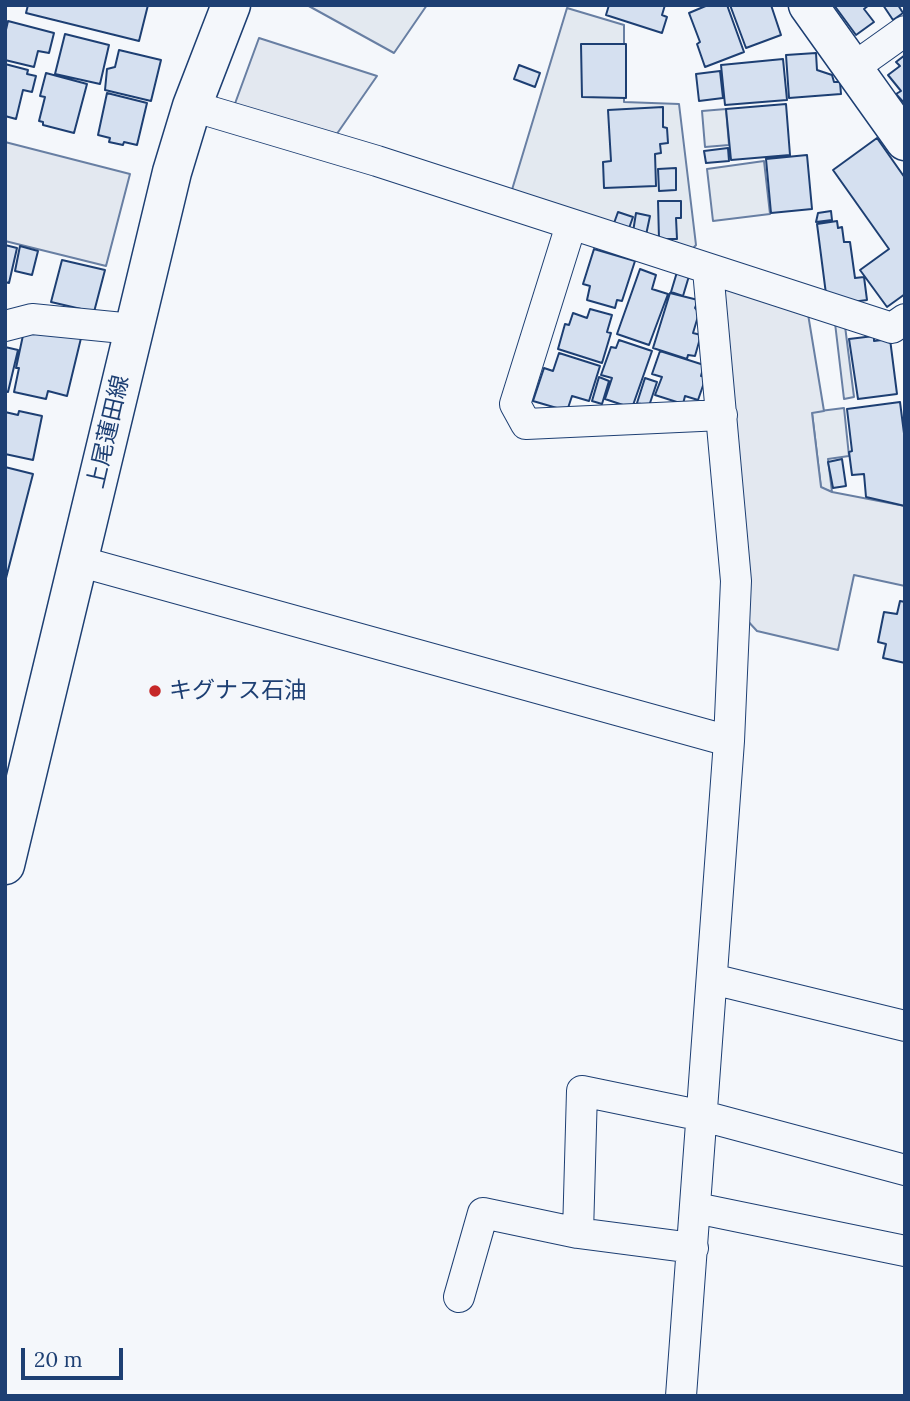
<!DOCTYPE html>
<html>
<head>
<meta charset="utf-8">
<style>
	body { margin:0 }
	#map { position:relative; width:910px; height:1401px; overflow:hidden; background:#f4f7fb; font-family:Lora,serif }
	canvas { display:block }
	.frame { position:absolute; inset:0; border:7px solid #1d3f73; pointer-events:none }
	.scale { position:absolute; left:21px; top:1348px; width:102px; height:32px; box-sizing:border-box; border:4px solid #1d3f73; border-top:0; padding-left:9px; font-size:21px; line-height:24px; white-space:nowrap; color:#1d3f73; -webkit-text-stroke:5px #f4f7fb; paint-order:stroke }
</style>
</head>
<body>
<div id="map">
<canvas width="910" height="1401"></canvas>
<div class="frame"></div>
<div class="scale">20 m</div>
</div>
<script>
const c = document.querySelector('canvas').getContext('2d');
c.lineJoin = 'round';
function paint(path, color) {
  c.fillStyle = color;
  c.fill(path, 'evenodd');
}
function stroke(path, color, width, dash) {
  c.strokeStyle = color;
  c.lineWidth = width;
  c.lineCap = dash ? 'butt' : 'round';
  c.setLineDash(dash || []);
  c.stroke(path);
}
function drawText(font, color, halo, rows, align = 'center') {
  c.font = font + ' Lora,"Noto Sans JP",serif';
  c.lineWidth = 5;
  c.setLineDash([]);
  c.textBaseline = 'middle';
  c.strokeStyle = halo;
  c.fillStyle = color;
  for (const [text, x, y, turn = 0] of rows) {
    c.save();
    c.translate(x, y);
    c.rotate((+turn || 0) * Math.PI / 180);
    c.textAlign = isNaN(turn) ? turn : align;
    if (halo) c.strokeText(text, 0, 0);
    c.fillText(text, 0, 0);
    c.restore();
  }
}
const green = new Path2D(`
	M307,5H427L394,53Z
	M567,8L624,25V102L679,104L696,245L688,254L511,193Z
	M726,109L729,145L705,147L702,111Z
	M764,161L770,214L713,221L707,169Z
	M835,323L845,326L854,397L844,399Z
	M844,408L849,456L828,459L832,492L821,488L812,412Z`);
paint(green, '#e3e9f0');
stroke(green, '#687fa3', 2);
const parking = new Path2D(`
	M259,38L377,76L334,138L233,109Z
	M5,142L130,174L106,266L5,241Z
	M731,284L808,314L824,411L812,413L821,487L832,492L905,506V586L854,575L838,650L757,631L745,618L718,297Z`);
paint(parking, '#e3e8f0');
stroke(parking, '#687fa3', 2);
const building = new Path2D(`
	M28,5H148L139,41L26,13Z
	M609,5H665L662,15L667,17L662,33L606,15Z
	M708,5H727L744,52L705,67L697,44L700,42L689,13Z
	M730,5H771L781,35L746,48Z
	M834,5H869L864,9L874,22L856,35Z
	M883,5H898L903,13L893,20Z
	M8,21L54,33L49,53L38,51L34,67L5,60V34Z
	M65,34L109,45L100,84L55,74Z
	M581,44H626V98L582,97Z
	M119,50L161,60L151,101L105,90L107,69L115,67Z
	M816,53L817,70L832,75L834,82H840L841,94L789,98L786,55Z
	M905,55V104L896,94L901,91L888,75L900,66L896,62Z
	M783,59L787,100L725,105L721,65Z
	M5,64L28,70L27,74L36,76L32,92L23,90L16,119L5,116Z
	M519,65L540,73L535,87L514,79Z
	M720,71L723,98L699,101L696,74Z
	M46,73L87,84L74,133L43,125V122L39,121L45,97L40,96Z
	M107,93L147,103L137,145L124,142L123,145L109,142L110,138L98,135Z
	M786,104L790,155L731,160L726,109Z
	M663,107V127L667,128L668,143L660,144L661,153L655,154L656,186L604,188L603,162L611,161L608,110Z
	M877,138L905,178V294L887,307L860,270L889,249L833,170Z
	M728,148L729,161L706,163L704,151Z
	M807,155L812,209L771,213L766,159Z
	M676,168V190L659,191L658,169Z
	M658,201H681V218H676L677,239H659Z
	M831,211L832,220L816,222L818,213Z
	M618,212L633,217L628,231L613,226Z
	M636,213L650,216L646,235L633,232Z
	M837,221L838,228L842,227L844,242H850L855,278L864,277L867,300L844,303L826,294L817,224Z
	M5,245L17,248L9,283L5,282Z
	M20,246L38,251L32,275L15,271Z
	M594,249L635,261L622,301L617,300L615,308L587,300L590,286L583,284Z
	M62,260L105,270L94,312L51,302Z
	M640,269L656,275L652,289L668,294L649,345L617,334Z
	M677,272L689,276L683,296L671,292Z
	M670,293L698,300L695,308L699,313L693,333L701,335L695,356L688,355L687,359L653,348Z
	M590,309L612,315L607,332L611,333L602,363L558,349L565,324L569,325L573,313L587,318Z
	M25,326L82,334L67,396L48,391L46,399L14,392L19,368H16Z
	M874,336V341L890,339L897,394L858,399L849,339Z
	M619,340L652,351L632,408L605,399L612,378L601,375L611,347L616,348Z
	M5,347L18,350L8,392L5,391Z
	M660,351L704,365L701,376L706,377L698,400L685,396L683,404L655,395L662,377L652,374Z
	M559,353L600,366L589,401L572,396L567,411L533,401L544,368L553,371Z
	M599,377L609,381L602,404L592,401Z
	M645,378L657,382L649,406L637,403Z
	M900,402L905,441V506L866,497L864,474L852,475L849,452L852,451L847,409Z
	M19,411L42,416L33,460L5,454V412L18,415Z
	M842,459L846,486L833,488L828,462Z
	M5,467L33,474L5,582Z
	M900,601L905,602V663L883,658L886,644L878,642L884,612L897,614Z`);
paint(building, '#d5e0f0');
stroke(building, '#1d3f73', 2);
const street = new Path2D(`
	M853,68L905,31
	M192,106L377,161L892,328L905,319
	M571,225L515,404L526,424L722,415
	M5,326L32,319L133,329
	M78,561L729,741
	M712,979L905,1026
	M696,1208L905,1251
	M578,1233L582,1091L703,1116L905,1170
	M459,1297L483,1213L578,1233L693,1248
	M681,1396L729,741L736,581L708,270`);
const secondary = new Path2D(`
	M808,5L905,141
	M5,865L172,172L192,106L231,5`);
stroke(street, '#1d3f73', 32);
stroke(secondary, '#1d3f73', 41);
stroke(street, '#f4f7fb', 30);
stroke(secondary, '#f4f7fb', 38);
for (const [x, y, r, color] of [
	[155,691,7,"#c62828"]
]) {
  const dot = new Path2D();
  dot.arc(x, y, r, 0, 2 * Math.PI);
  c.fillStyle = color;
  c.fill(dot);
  stroke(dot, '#f4f7fb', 2.5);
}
drawText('23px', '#1d3f73', '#f4f7fb', [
	["上尾蓮田線",109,432,-77]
]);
drawText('23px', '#1d3f73', '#f4f7fb', [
	["キグナス石油",169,691]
], 'left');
</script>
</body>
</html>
